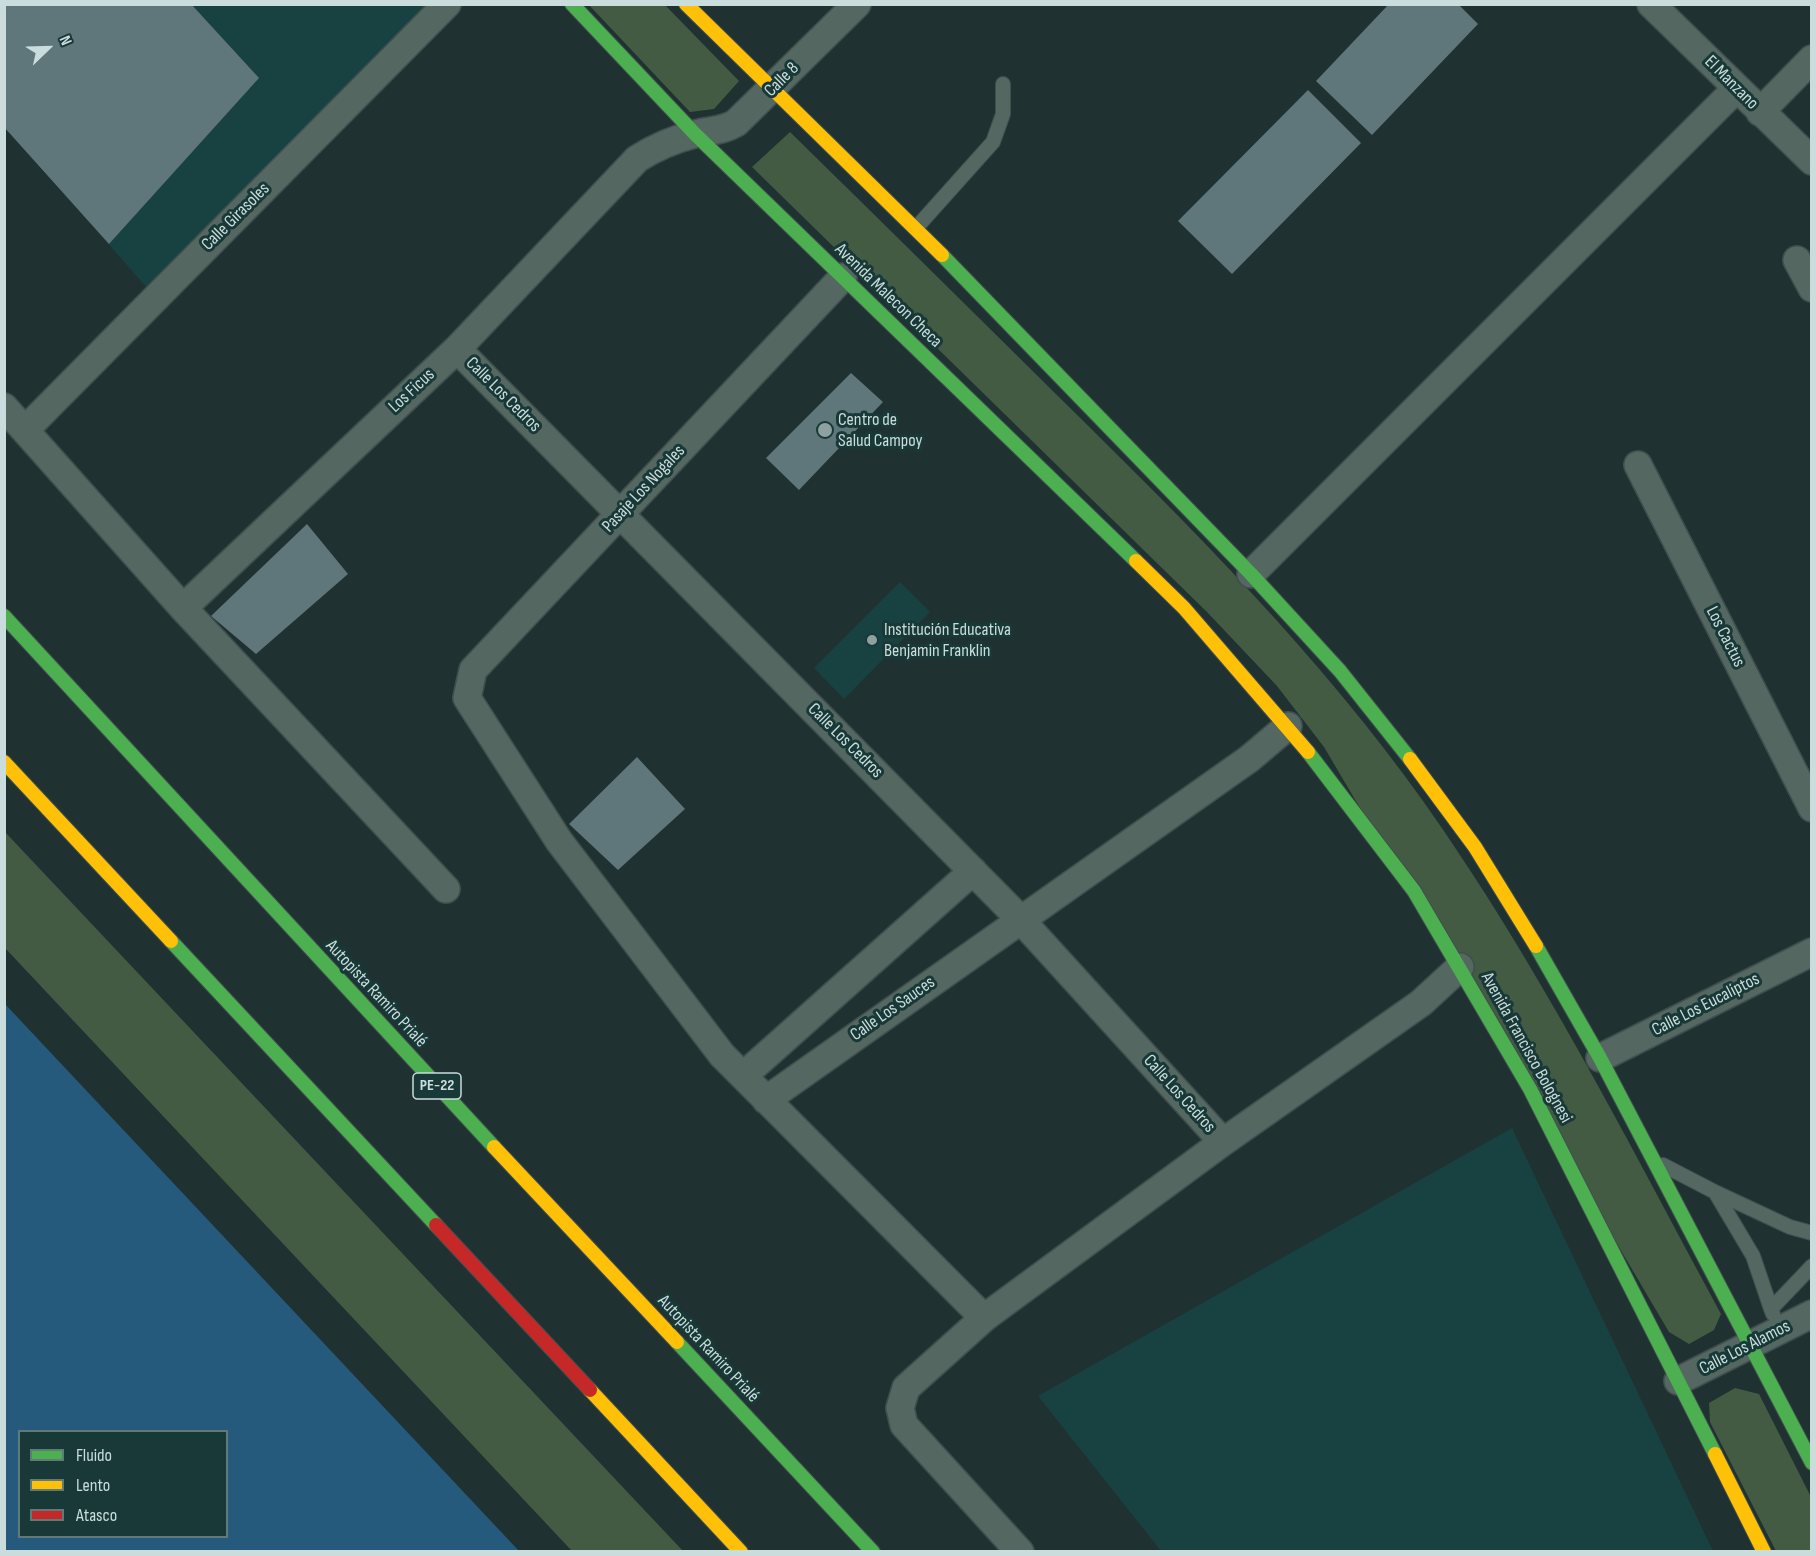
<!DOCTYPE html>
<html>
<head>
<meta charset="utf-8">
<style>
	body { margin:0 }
	#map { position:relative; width:1816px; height:1556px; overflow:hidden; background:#203131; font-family:"Sofia Sans Condensed",sans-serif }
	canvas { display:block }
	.frame { position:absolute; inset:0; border:6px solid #cadcdb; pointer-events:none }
	.legend { position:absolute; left:18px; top:1430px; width:210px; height:108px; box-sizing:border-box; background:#183938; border:2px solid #5f7a79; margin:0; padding:8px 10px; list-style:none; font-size:18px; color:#cadcdb }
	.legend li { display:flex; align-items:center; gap:12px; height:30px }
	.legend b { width:30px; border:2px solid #5f7a79 }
	.north { position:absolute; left:18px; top:18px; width:60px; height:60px; -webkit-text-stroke:4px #183938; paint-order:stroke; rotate:67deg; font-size:16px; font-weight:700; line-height:24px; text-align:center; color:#cadcdb }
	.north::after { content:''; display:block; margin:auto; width:21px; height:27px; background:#cadcdb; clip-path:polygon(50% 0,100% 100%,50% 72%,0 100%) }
</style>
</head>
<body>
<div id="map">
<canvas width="1816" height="1556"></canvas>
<div class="frame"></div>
<ul class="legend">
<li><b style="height:8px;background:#4caf50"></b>Fluido</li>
<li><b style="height:8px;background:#ffc107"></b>Lento</li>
<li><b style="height:8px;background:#c62828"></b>Atasco</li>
</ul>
<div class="north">N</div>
</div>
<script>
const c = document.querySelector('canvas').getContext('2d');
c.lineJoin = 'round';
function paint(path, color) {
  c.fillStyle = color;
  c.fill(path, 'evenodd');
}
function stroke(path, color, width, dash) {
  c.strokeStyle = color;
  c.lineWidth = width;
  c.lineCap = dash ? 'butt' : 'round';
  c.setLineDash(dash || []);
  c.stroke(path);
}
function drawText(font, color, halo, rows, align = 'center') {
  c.font = font + ' "Sofia Sans Condensed",sans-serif';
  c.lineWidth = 6;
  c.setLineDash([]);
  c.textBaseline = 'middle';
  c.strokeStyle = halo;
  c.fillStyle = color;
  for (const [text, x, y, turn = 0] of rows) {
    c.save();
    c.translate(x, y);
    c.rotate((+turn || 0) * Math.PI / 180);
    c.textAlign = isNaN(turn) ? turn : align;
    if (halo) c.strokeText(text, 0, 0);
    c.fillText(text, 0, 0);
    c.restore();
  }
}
paint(new Path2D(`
	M4,5H426L149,290L5,127Z
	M900,582L930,612L844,699L814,668Z
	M1512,1128L1713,1551H1161L1038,1396Z`), '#184141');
paint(new Path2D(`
	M589,5H665L739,81L714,109L690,112Z
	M790,132C883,223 975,314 1067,405C1193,529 1320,656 1423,801C1538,963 1627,1140 1721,1314L1714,1330L1689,1344L1669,1332L1324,747L1277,686L1207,612L752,167Z
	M5,832L683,1551H572L5,948Z
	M1735,1388L1759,1394L1811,1497V1551H1776L1710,1422L1709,1403Z`), '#445b43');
paint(new Path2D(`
	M5,1004L519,1551H5ZM20,1432H226V1536H20Z`), '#265a7d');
paint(new Path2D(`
	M4,4H191L259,78L109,244L4,127Z
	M1389,4H1458L1478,24L1372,135L1316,81Z
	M1308,90L1361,143L1232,274L1178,221Z
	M851,373L883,402L799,490L766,458Z
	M307,524L348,574L256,654L211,616Z
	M637,757L685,809L618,870L569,824Z`), '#5f767b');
const lane = new Path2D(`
	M916,228L993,142L1003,114V84
	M1663,1165L1715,1192L1753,1256L1771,1309
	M1715,1192L1790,1227L1812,1233
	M1773,1314L1771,1309L1812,1266`);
const street = new Path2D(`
	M1651,4L1812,161
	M1760,112L1812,59
	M1797,260L1812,288
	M843,277L473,670L467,698L559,841L722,1055L984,1318
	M457,349L1020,919L1223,1142
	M4,407L183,608L446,889
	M26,429L447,4
	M1638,465L1812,808
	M1251,574L1737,88
	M183,608L457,349L637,159C654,148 675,139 695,134C710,130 723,131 736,123L857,4
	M1600,1058L1812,952
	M743,1076L973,871
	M766,1100L1249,759L1288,726
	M1678,1381L1812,1314
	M1020,1552L904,1425L900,1408L906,1388L984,1318L1223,1142L1421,1003L1460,967`);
const fast = new Path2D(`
	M572,4L695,134L1136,561
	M942,255L1251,574L1340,671L1410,759
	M4,616L494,1147
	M1308,752L1414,891L1530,1089L1715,1454
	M171,941L436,1225
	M1536,946L1600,1058L1812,1463
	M677,1342L873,1552`);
const slow = new Path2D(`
	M686,4L942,255
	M1136,561L1184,608L1308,752
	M1410,759L1475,847L1536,946
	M4,762L171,941
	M494,1147L677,1342
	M590,1390L741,1552
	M1715,1454L1764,1552`);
const jam = new Path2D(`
	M436,1225L590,1390`);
stroke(lane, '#404e4e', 16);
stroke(street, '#404e4e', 30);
stroke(fast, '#404e4e', 16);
stroke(slow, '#404e4e', 16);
stroke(jam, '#404e4e', 16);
stroke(lane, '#556761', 14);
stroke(street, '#556761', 27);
stroke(fast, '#4caf50', 14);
stroke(slow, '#ffc107', 14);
stroke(jam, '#c62828', 14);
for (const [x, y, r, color] of [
	[825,430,8,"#8ea0a0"],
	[872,640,6,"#8ea0a0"]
]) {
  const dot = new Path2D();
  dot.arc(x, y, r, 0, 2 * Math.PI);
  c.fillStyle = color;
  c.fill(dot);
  stroke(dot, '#183938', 2);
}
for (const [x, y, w] of [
	[437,1086,48]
]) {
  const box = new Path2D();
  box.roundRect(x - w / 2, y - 13, w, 26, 4.5);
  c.fillStyle = '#183938';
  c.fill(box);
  stroke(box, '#cadcdb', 1.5);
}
drawText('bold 16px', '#cadcdb', null, [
	["PE-22",437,1086]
]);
drawText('18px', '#cadcdb', '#183938', [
	["Calle 8",782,80,-45],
	["El Manzano",1731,83,45],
	["Calle Girasoles",236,217,-45],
	["Avenida Malecon Checa",888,296,44],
	["Los Ficus",412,391,-43],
	["Calle Los Cedros",503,395,45],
	["Pasaje Los Nogales",644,489,-47],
	["Los Cactus",1725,637,63],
	["Calle Los Cedros",845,741,45],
	["Autopista Ramiro Prialé",376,994,47],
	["Calle Los Eucaliptos",1706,1005,-27],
	["Calle Los Sauces",893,1009,-35],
	["Avenida Francisco Bolognesi",1526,1048,61],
	["Calle Los Cedros",1179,1094,48],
	["Calle Los Alamos",1745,1348,-27],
	["Autopista Ramiro Prialé",708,1349,47]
]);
drawText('18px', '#cadcdb', '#183938', [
	["Centro de",838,420],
	["Salud Campoy",838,441],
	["Institución Educativa",884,630],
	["Benjamin Franklin",884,651]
], 'left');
</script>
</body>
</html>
